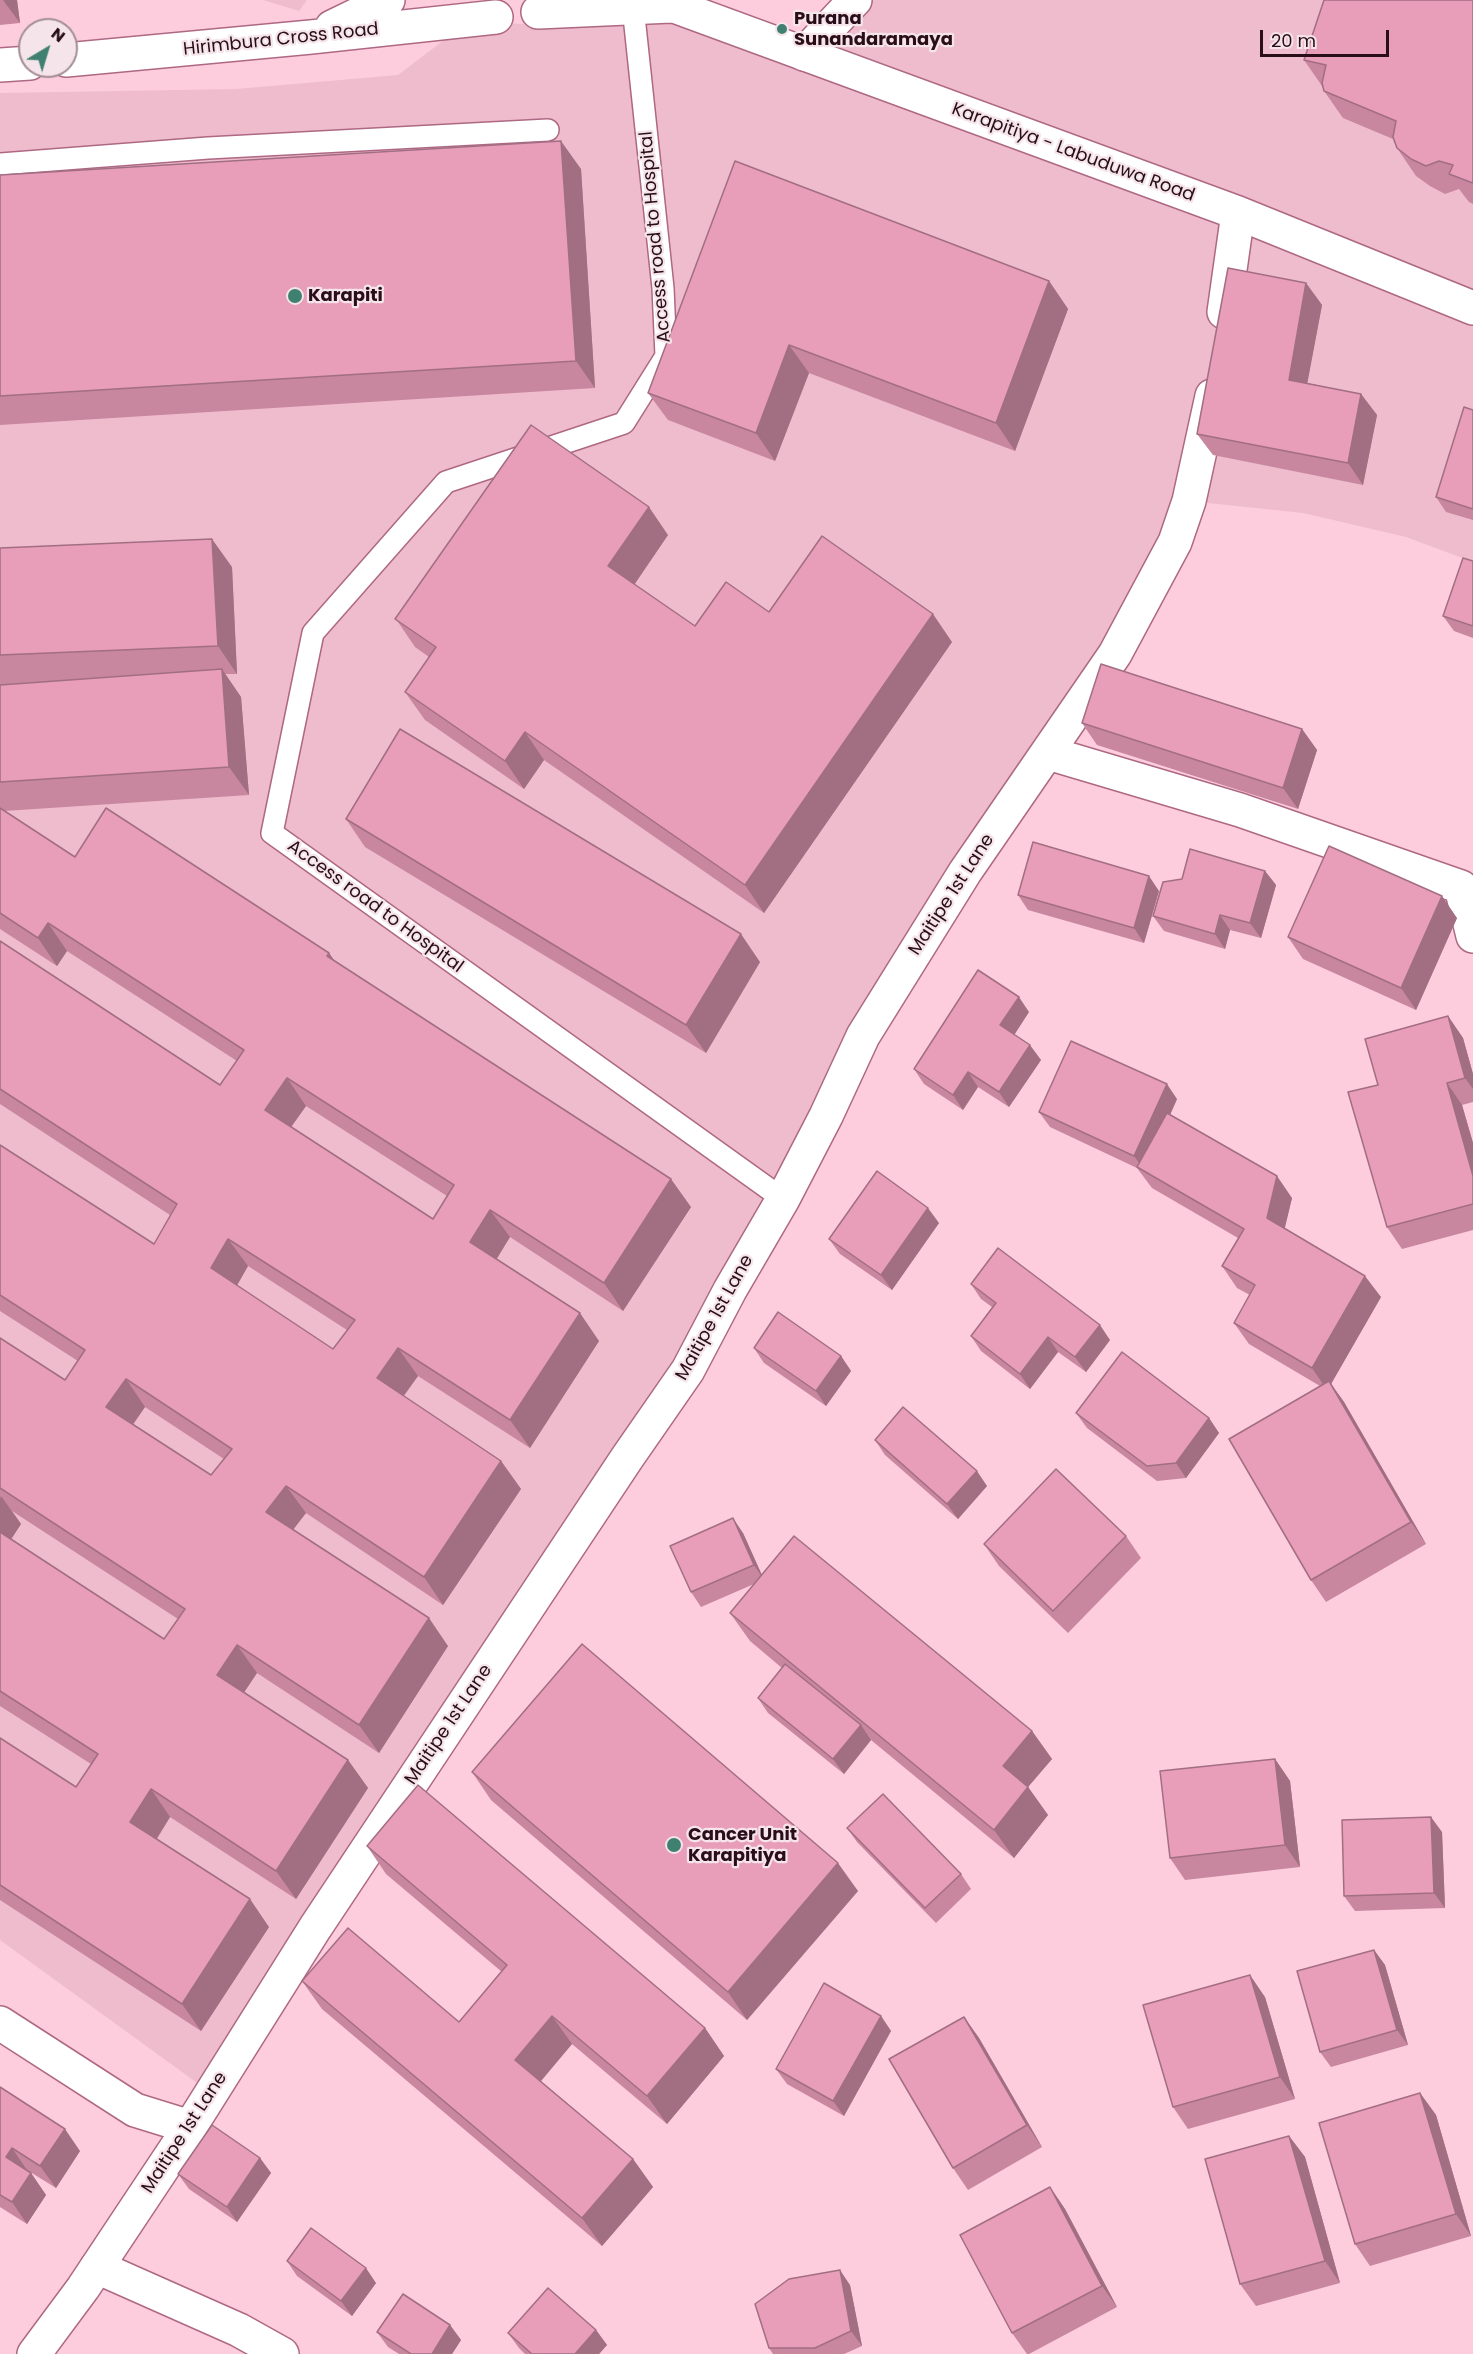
<!DOCTYPE html>
<html>
<head>
<meta charset="utf-8">
<style>
	body { margin:0 }
	#map { position:relative; width:1473px; height:2354px; overflow:hidden; background:#fdcddd; font-family:Poppins,sans-serif }
	canvas { display:block }
	.north { position:absolute; left:18px; top:18px; width:60px; height:60px; box-sizing:border-box; background:#f5e4e9; border:2px solid #a38e96; border-radius:50%; rotate:38deg; font-size:16px; font-weight:700; line-height:24px; text-align:center; color:#290e19 }
	.north::after { content:''; display:block; margin:auto; width:21px; height:27px; background:#3f8071; clip-path:polygon(50% 0,100% 100%,50% 72%,0 100%) }
	.scale { position:absolute; left:1260px; top:30px; width:129px; height:27px; box-sizing:border-box; border:3px solid #290e19; border-top:0; padding-left:8px; font-size:18px; line-height:21px; white-space:nowrap; color:#290e19; -webkit-text-stroke:4px #f5e4e9; paint-order:stroke }
</style>
</head>
<body>
<div id="map">
<canvas width="1473" height="2354"></canvas>
<div class="north">N</div>
<div class="scale">20 m</div>
</div>
<script>
const c = document.querySelector('canvas').getContext('2d');
c.lineJoin = 'round';
function paint(path, color) {
  c.fillStyle = color;
  c.fill(path, 'evenodd');
}
function stroke(path, color, width, dash) {
  c.strokeStyle = color;
  c.lineWidth = width;
  c.lineCap = dash ? 'butt' : 'round';
  c.setLineDash(dash || []);
  c.stroke(path);
}
function drawText(font, color, halo, rows, align = 'center') {
  c.font = font + ' Poppins,sans-serif';
  c.lineWidth = 4.5;
  c.setLineDash([]);
  c.textBaseline = 'middle';
  c.strokeStyle = halo;
  c.fillStyle = color;
  for (const [text, x, y, turn = 0] of rows) {
    c.save();
    c.translate(x, y);
    c.rotate((+turn || 0) * Math.PI / 180);
    c.textAlign = isNaN(turn) ? turn : align;
    if (halo) c.strokeText(text, 0, 0);
    c.fillText(text, 0, 0);
    c.restore();
  }
}
paint(new Path2D(`
	M263,0H307L299,11Z
	M855,0H1473V562L1406,537L1303,513L1189,501L783,1199L211,2093L0,1940V93L236,89L398,75L469,21L574,27L681,9L804,54Z`), '#efbccd');
const lane = new Path2D(`
	M633,7L663,288L666,356L624,423L446,482L313,633L272,833L783,1199
	M0,164L208,148L548,130`);
const street = new Path2D(`
	M804,54L855,0
	M1048,753L1240,810L1461,887L1473,936
	M0,2023L135,2110L190,2127
	M97,2267L239,2330L282,2354`);
const secondary = new Path2D(`
	M658,0L1238,213L1473,308
	M538,12L671,6
	M332,27L388,0
	M66,60L311,37L496,17
	M0,65L30,63
	M1224,312L1238,213
	M34,2354L83,2288L190,2127L315,1928L627,1458L688,1370L730,1290L783,1199L826,1116L863,1036L965,872L1115,654L1175,542L1189,501L1212,396`);
stroke(lane, '#ae6883', 24);
stroke(street, '#ae6883', 36);
stroke(secondary, '#ae6883', 36);
stroke(lane, '#fff', 21);
stroke(street, '#fff', 33);
stroke(secondary, '#fff', 33);
paint(new Path2D(`
	M0,0H17L20,23L0,25Z
	M1473,0V204L1469,202L1459,189L1445,194L1430,186L1416,176L1397,148L1393,139L1343,118L1324,91L1322,86L1304,60Z
	M735,161L1049,281L1068,309L1015,451L809,373L775,461L668,420L648,393Z
	M581,169L595,388L0,425V175Z
	M1306,283L1322,305L1307,383L1361,394L1377,415L1363,485L1213,455L1197,434Z
	M1473,410V520L1446,512L1436,497Z
	M668,535L634,584L695,626L769,612L952,642L764,913L544,760L524,789L425,720L405,692L429,657L415,647L396,619Z
	M0,548L232,567L237,674H225L241,697L249,795L4,811L75,857L329,953L335,962L691,1207L623,1311L510,1237L496,1259L599,1341L530,1448L418,1376L404,1396L501,1461L521,1489L443,1605L306,1513L293,1529L448,1646L379,1753L257,1673L244,1692L348,1760L368,1788L296,1899L170,1817L157,1839L269,1927L201,2031L0,1900V1738L76,1787L91,1764L0,1706V1338L65,1380L78,1361L0,1311V1145L154,1244L170,1215L0,1104V941L220,1085L237,1061L67,951L57,966L0,929ZM306,1106L447,1196L433,1219L291,1127ZM248,1266L347,1330L333,1349L237,1285ZM145,1407L224,1459L211,1475L133,1425ZM12,1511L178,1619L164,1639L11,1539L21,1524Z
	M1473,561V638L1454,631L1443,616Z
	M1082,723L1302,729L1317,750L1298,809L1097,745Z
	M346,819L760,962L706,1053L365,847Z
	M1265,871L1276,885L1261,938L1230,930L1225,949L1164,931L1153,916Z
	M1159,891L1144,943L1028,910L1018,895Z
	M1457,918L1416,1010L1303,959L1288,937Z
	M1029,1012L1014,1034L1041,1060L1009,1107L978,1087L963,1110L924,1084L914,1069Z
	M1448,1016L1463,1038L1473,1074V1102L1462,1105L1473,1143V1230L1402,1249L1387,1227L1378,1085Z
	M1177,1099L1170,1115L1292,1198L1284,1229L1381,1297L1331,1384L1344,1402L1426,1544L1326,1602L1311,1580L1320,1386L1249,1344L1234,1323L1250,1295L1237,1288L1222,1266L1238,1238L1152,1188L1137,1168L1050,1127L1039,1112Z
	M939,1223L892,1290L840,1254L829,1239Z
	M971,1284L1110,1340L1086,1372L1058,1352L1030,1389L981,1351L971,1336L992,1307L981,1299Z
	M754,1348L841,1356L851,1371L826,1406L764,1363Z
	M1076,1413L1209,1418L1219,1433L1186,1478L1157,1481L1087,1428Z
	M875,1440L987,1486L958,1519L885,1455Z
	M743,1533L762,1575L1032,1731L1052,1759L1028,1787L1048,1815L1014,1858L871,1740L844,1774L768,1713L758,1698L782,1668L750,1641L730,1613L754,1584L701,1607L691,1592Z
	M1126,1536L1141,1558L1068,1633L999,1566L984,1544Z
	M1275,1759L1290,1781L1300,1867L1185,1880L1170,1858Z
	M472,1772L858,1891L747,2020L491,1800Z
	M847,1828L961,1874L971,1889L936,1923L857,1842Z
	M1442,1832L1445,1908L1355,1911L1344,1896Z
	M367,1846L705,2028L724,2056L667,2124L572,2044L541,2081L633,2159L653,2187L602,2246L322,2009L302,1981L459,2022L502,1972L386,1874Z
	M1374,1950L1385,1965L1408,2045L1331,2067L1320,2052Z
	M1265,1997L1295,2099L1188,2129L1173,2107Z
	M881,2016L891,2031L844,2116L787,2084L776,2069Z
	M964,2017L979,2038L1042,2147L968,2190L953,2168Z
	M0,2087L80,2151L56,2188L27,2170L31,2173L46,2195L27,2224L0,2207Z
	M1420,2093L1436,2115L1471,2236L1370,2266L1355,2244Z
	M1289,2136L1305,2157L1340,2283L1256,2306L1240,2284Z
	M260,2158L271,2173L237,2222L189,2189L178,2174Z
	M1050,2187L1065,2209L1117,2307L1029,2354H1027L1012,2333Z
	M287,2261L376,2283L352,2316L297,2276Z
	M850,2285L862,2346L844,2354H773L769,2348Z
	M450,2325L461,2340L452,2354H399L388,2347L377,2332Z
	M596,2330L607,2345L599,2354H525L519,2348L508,2333Z`), '#c8879f');
paint(new Path2D(`
	M3,0H17L20,23Z
	M561,141L581,169L595,388L576,361Z
	M1049,281L1068,309L1015,451L996,423Z
	M1306,283L1322,305L1304,401L1289,380Z
	M789,345L809,373L775,461L756,433Z
	M1361,394L1377,415L1363,485L1348,463Z
	M649,507L668,535L628,594L608,566Z
	M212,539L232,567L237,674L218,646Z
	M933,614L952,642L764,913L745,885Z
	M222,669L241,697L249,795L229,767Z
	M1302,729L1317,750L1298,809L1283,788Z
	M525,732L544,760L524,789L505,761Z
	M1265,871L1276,885L1261,938L1250,923Z
	M1149,876L1159,891L1144,943L1134,928Z
	M1442,896L1457,918L1416,1010L1401,988Z
	M1220,915L1230,930L1225,949L1215,934Z
	M48,923L67,951L57,966L38,938Z
	M741,934L760,962L706,1053L686,1025Z
	M329,953L348,980L327,956Z
	M1019,997L1029,1012L1011,1040L1000,1025Z
	M1448,1016L1463,1038L1473,1074V1089L1465,1078Z
	M1030,1045L1041,1060L1009,1107L999,1092Z
	M968,1072L978,1087L963,1110L953,1095Z
	M287,1078L306,1106L284,1137L265,1110Z
	M1447,1083L1462,1105L1473,1143V1176Z
	M1167,1084L1177,1099L1145,1171L1134,1156Z
	M1277,1176L1292,1198L1282,1240L1267,1218Z
	M671,1179L691,1207L623,1311L604,1283Z
	M928,1208L939,1223L892,1290L881,1275Z
	M490,1210L510,1237L490,1270L470,1242Z
	M228,1239L248,1266L231,1296L211,1268Z
	M1365,1276L1381,1297L1331,1384L1344,1402L1426,1544L1411,1522L1327,1390L1312,1368Z
	M580,1313L599,1341L530,1448L510,1420Z
	M1100,1325L1110,1340L1086,1372L1075,1357Z
	M1048,1337L1058,1352L1030,1389L1020,1374Z
	M398,1348L418,1376L396,1406L377,1378Z
	M841,1356L851,1371L826,1406L816,1391Z
	M126,1379L145,1407L125,1435L106,1407Z
	M1209,1418L1219,1433L1186,1478L1176,1463Z
	M501,1461L521,1489L443,1605L424,1577Z
	M977,1471L987,1486L958,1519L947,1504Z
	M286,1486L306,1513L286,1539L266,1512Z
	M1,1496L21,1524L8,1544L0,1533V1499Z
	M733,1518L743,1533L764,1580L754,1565Z
	M429,1618L448,1646L379,1753L359,1725Z
	M237,1645L257,1673L237,1703L217,1675Z
	M861,1725L871,1740L844,1774L833,1759Z
	M1032,1731L1052,1759L1022,1794L1003,1766Z
	M1275,1759L1290,1781L1300,1867L1285,1845Z
	M348,1760L368,1788L296,1899L276,1871Z
	M1028,1787L1048,1815L1014,1858L994,1830Z
	M151,1789L170,1817L150,1849L130,1822Z
	M1431,1817L1442,1832L1445,1908L1434,1893Z
	M838,1863L858,1891L747,2020L728,1992Z
	M250,1899L269,1927L201,2031L182,2004Z
	M1374,1950L1385,1965L1408,2045L1397,2030Z
	M1250,1975L1265,1997L1295,2099L1280,2077Z
	M552,2016L572,2044L535,2088L515,2060Z
	M881,2016L891,2031L844,2116L833,2101Z
	M964,2017L979,2038L1042,2147L1027,2125Z
	M705,2028L724,2056L667,2124L647,2096Z
	M1420,2093L1436,2115L1471,2236L1456,2214Z
	M65,2129L80,2151L56,2188L40,2166Z
	M1289,2136L1305,2157L1340,2283L1325,2261Z
	M12,2148L27,2170L21,2179L6,2157Z
	M260,2158L271,2173L237,2222L227,2207Z
	M633,2159L653,2187L602,2246L582,2218Z
	M31,2173L46,2195L27,2224L12,2202Z
	M1050,2187L1065,2209L1117,2307L1102,2286Z
	M366,2268L376,2283L352,2316L341,2301Z
	M840,2270L850,2285L862,2346L851,2331Z
	M450,2325L461,2340L452,2354H432Z
	M596,2330L607,2345L599,2354H575Z`), '#a26e82');
const building = new Path2D(`
	M1324,0H1473V183L1449,174L1453,165L1439,161L1426,166L1411,159L1397,148L1393,137L1396,121L1324,91L1322,83L1326,65L1304,60Z
	M561,141L576,361L0,396V175Z
	M735,161L1049,281L996,423L789,345L756,433L648,393Z
	M1228,268L1306,283L1289,380L1361,394L1348,463L1197,434Z
	M1464,407L1473,410V509L1436,497Z
	M531,425L649,507L608,566L695,626L726,582L769,612L822,536L933,614L745,885L525,732L505,761L405,692L436,647L395,619Z
	M212,539L218,646L0,655V548Z
	M1463,558L1473,561V626L1443,616Z
	M1101,664L1302,729L1283,788L1082,723Z
	M222,669L229,767L0,782V685Z
	M400,729L741,934L686,1025L346,819Z
	M0,808L75,857L106,808L329,953L327,956L671,1179L604,1283L490,1210L470,1242L580,1313L510,1420L398,1348L377,1378L501,1461L424,1577L286,1486L266,1512L429,1618L359,1725L237,1645L217,1675L348,1760L276,1871L151,1789L130,1822L250,1899L182,2004L0,1885V1738L76,1787L98,1754L0,1691V1532L164,1639L185,1609L0,1488V1338L65,1380L85,1350L0,1295V1145L154,1244L177,1204L0,1089V941L220,1085L244,1050L48,923L38,938L0,913ZM287,1078L454,1185L433,1219L265,1110ZM228,1239L355,1320L333,1349L211,1268ZM126,1379L232,1449L211,1475L106,1407Z
	M1033,842L1149,876L1134,928L1018,895Z
	M1329,846L1442,896L1401,988L1288,937Z
	M1190,849L1265,871L1250,923L1220,915L1215,934L1153,916L1163,882L1182,879Z
	M978,970L1019,997L1000,1025L1030,1045L999,1092L968,1072L953,1095L914,1069Z
	M1448,1016L1465,1078L1447,1083L1473,1176V1204L1387,1227L1348,1092L1378,1085L1365,1039Z
	M1071,1041L1167,1084L1134,1156L1039,1112Z
	M1167,1113L1277,1176L1267,1218L1365,1276L1312,1368L1234,1323L1255,1285L1222,1266L1244,1229L1137,1167Z
	M877,1171L928,1208L881,1275L829,1239Z
	M998,1248L1100,1325L1075,1357L1048,1337L1020,1374L971,1336L996,1303L971,1284Z
	M778,1312L841,1356L816,1391L754,1348Z
	M1122,1352L1209,1418L1176,1463L1147,1466L1076,1413Z
	M1329,1381L1411,1522L1311,1580L1229,1439Z
	M903,1407L977,1471L947,1504L875,1440Z
	M1056,1469L1126,1536L1053,1611L984,1544Z
	M733,1518L754,1565L691,1592L670,1546Z
	M794,1536L1032,1731L1003,1766L1028,1787L994,1830L730,1613Z
	M582,1644L838,1863L728,1992L472,1772Z
	M785,1664L861,1725L833,1759L758,1698Z
	M1275,1759L1285,1845L1170,1858L1160,1771Z
	M418,1785L705,2028L647,2096L552,2016L515,2060L633,2159L582,2218L302,1981L348,1928L459,2022L507,1965L367,1846Z
	M883,1794L961,1874L925,1908L847,1828Z
	M1431,1817L1434,1893L1344,1896L1342,1820Z
	M1374,1950L1397,2030L1320,2052L1297,1971Z
	M1250,1975L1280,2077L1173,2107L1143,2005Z
	M824,1983L881,2016L833,2101L776,2069Z
	M964,2017L1027,2125L953,2168L889,2059Z
	M0,2087L65,2129L40,2166L12,2148L6,2157L31,2173L12,2202L0,2195Z
	M1420,2093L1456,2214L1355,2244L1319,2123Z
	M212,2125L260,2158L227,2207L178,2174Z
	M1289,2136L1325,2261L1240,2284L1205,2159Z
	M1050,2187L1102,2286L1012,2333L960,2235Z
	M311,2228L366,2268L341,2301L287,2261Z
	M840,2270L851,2331L815,2348H769L755,2304L789,2279Z
	M548,2288L596,2330L575,2354H532L508,2333Z
	M403,2294L450,2325L432,2354H411L377,2332Z`);
paint(building, '#e89db9');
stroke(building, '#a26e82', 1.5);
for (const [x, y, r, color] of [
	[782,29,6,"#3f8071"],
	[295,296,8,"#3f8071"],
	[674,1845,8,"#3f8071"]
]) {
  const dot = new Path2D();
  dot.arc(x, y, r, 0, 2 * Math.PI);
  c.fillStyle = color;
  c.fill(dot);
  stroke(dot, '#f5e4e9', 2);
}
drawText('bold 18px', '#290e19', '#f5e4e9', [
	["Purana",794,19],
	["Sunandaramaya",794,40],
	["Karapiti",308,296],
	["Cancer Unit",688,1835],
	["Karapitiya",688,1856]
], 'left');
drawText('18px', '#290e19', '#f5e4e9', [
	["Hirimbura Cross Road",281,40,-6],
	["Karapitiya - Labuduwa Road",1073,153,20],
	["Access road to Hospital",656,237,-95],
	["Maitipe 1st Lane",952,895,-57],
	["Access road to Hospital",375,907,36],
	["Maitipe 1st Lane",715,1318,-61],
	["Maitipe 1st Lane",449,1725,-56],
	["Maitipe 1st Lane",185,2133,-57]
]);
</script>
</body>
</html>
